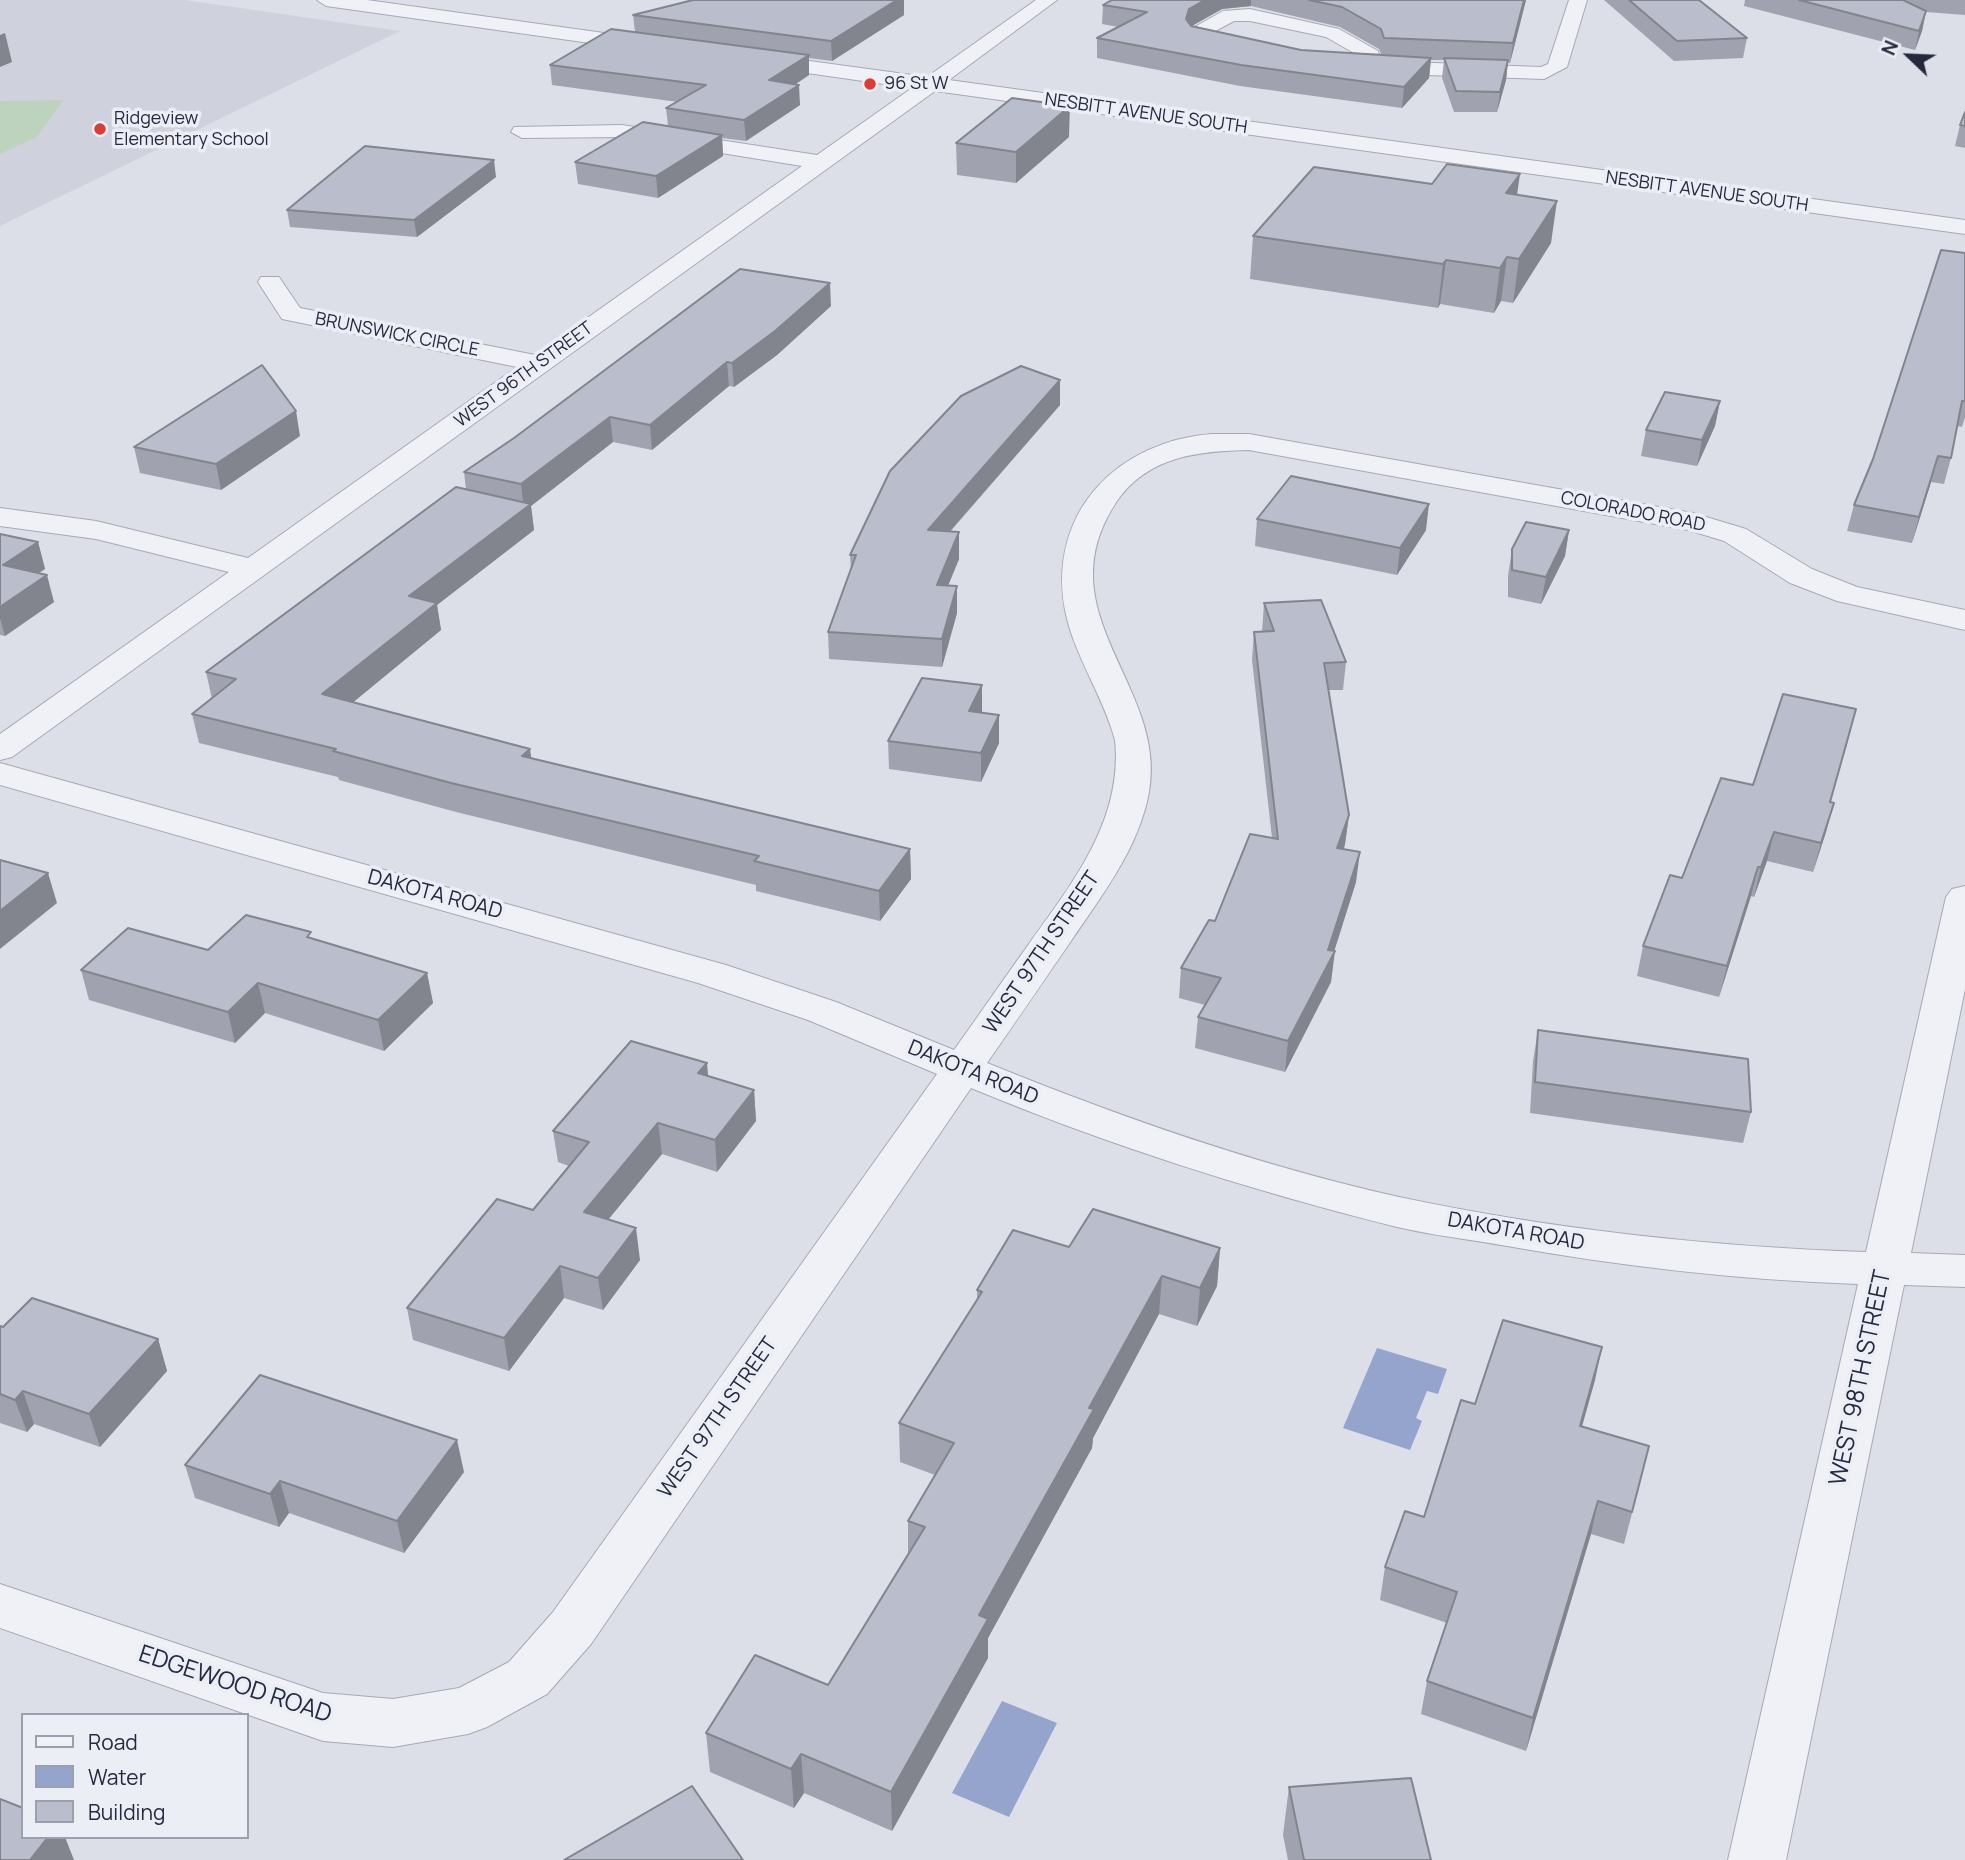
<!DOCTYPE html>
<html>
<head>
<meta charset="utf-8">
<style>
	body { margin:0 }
	#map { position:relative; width:1965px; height:1860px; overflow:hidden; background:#dddfe8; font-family:Manrope,sans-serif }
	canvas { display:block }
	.legend { position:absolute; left:21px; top:1713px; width:228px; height:126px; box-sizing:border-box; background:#eceef6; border:2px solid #9c9fad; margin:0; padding:9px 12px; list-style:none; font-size:21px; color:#252940 }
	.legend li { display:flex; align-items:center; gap:14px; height:35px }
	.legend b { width:35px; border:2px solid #9c9fad }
	.north { position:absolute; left:1874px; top:21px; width:70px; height:70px; -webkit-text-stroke:5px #eceef6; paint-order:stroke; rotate:293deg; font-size:19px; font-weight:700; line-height:28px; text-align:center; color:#252940 }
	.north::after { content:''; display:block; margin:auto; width:24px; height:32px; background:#252940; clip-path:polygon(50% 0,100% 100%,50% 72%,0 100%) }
</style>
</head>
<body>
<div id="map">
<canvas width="1965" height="1860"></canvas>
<ul class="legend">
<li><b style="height:9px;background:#f0f1f6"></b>Road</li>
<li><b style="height:19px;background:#94a4cc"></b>Water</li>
<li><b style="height:19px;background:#babdcb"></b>Building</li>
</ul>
<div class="north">N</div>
</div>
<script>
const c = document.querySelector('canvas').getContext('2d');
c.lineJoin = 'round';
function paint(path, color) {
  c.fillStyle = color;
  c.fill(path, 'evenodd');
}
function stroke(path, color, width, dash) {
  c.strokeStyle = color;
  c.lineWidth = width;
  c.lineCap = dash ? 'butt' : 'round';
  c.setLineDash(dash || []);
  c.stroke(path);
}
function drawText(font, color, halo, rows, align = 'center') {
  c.font = font + ' Manrope,sans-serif';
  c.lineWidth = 7;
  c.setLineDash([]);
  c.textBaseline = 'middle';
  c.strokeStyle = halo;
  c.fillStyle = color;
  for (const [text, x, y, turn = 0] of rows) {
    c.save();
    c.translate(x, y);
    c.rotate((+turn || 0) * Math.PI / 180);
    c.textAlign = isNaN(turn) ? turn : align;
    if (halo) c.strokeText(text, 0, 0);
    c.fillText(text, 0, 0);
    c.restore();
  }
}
paint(new Path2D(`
	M0,0H185L400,31L0,226Z`), '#cfd1dd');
paint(new Path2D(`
	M63,100L37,137L0,154V101Z`), '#bed3bd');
paint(new Path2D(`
	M1377,1348L1447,1369L1438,1394L1427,1391L1416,1418L1422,1421L1410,1450L1343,1428Z
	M1002,1701L1057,1723L1009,1817L952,1793Z`), '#94a4cc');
const minor = new Path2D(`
	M317,0H367L647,39L657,45L647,51L326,6Z
	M1036,0H1057L949,80L1965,220V234L935,91L12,757L0,760V734L229,572L96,539L0,526V508L96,521L248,558L517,367L282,319L258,282L261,277H279L300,308L535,355L802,166L622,137L522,138L511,132L514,127L622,125L817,155L912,88L758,66L751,64L748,60L751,56L758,54L927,77Z
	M1569,0H1587L1567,67L1544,79L1369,73L1359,67L1361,57L1326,37L1250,21H1234L1208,35L1243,43L1246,47L1243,51C1230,54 1196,49 1188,39L1191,29L1223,11L1250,9L1339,29L1378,51L1380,61L1541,67L1548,64Z
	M1212,434H1249L1693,513L1746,529L1812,569L1857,587L1965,610V630L1837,601L1790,583L1724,541L1688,530L1249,450C1199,451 1148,456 1117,501C1042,613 1168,685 1149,792C1139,848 1102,895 1071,941C1043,982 1015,1023 987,1063C1120,1117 1259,1166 1399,1197C1549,1229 1713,1247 1866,1252L1946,897L1952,889L1965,886V989L1911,1253L1965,1255V1287L1904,1285L1786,1860H1728L1858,1284C1739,1280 1619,1266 1501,1245C1467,1239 1431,1235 1397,1227C1253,1191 1108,1145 971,1088L591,1644L547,1694L487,1727L468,1734L393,1747L323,1741L0,1628V1584L323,1693L393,1699L459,1688L509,1662L553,1612L937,1074L808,1020L698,983L0,785V763L726,965L836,1002L954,1050C980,1014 1005,977 1031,941C1074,881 1123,819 1115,740C1103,695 1074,656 1065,610C1047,512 1118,441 1212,434Z`);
stroke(minor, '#a6a8b6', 2);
paint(minor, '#f0f1f6');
paint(new Path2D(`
	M693,0H904V15L832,61L809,58V75L796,84L800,105L746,141L722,138L723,156L658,198L578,184L575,162L668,126L666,108L678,102L552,85L550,65L635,32L633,15Z
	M1112,0H1526L1510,63H1508L1506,80L1497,112H1454L1442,78L1444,60H1431L1429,78L1402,108L1240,86L1097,58V38L1118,27L1102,24L1103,5ZM1251,6L1340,27L1379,49L1381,54L1301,50L1192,26L1222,9Z
	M1604,0H1699L1747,38L1743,58L1674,61Z
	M1745,0H1965V15L1926,12L1922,31L1915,50L1744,6Z
	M1965,112V148L1955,146L1960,125Z
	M1069,137L1016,183L957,175L956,143Z
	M496,177L417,237L290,227L287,210Z
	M1432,184L1517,195L1551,243L1513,303L1501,301L1494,313L1440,304L1438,308L1250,279L1253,236Z
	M1965,253V417L1962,427L1957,426L1951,458L1944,484L1931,482L1912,543L1847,531L1854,505Z
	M831,306L777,355L734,387L729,386L652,450L613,442L531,506L534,530L437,605L441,630L353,702L531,758L910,849L911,879L880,921L756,891V885L456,812L339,780L338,777L199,743L192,714L212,699L206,672L466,489L464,472Z
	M1060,380V405L950,532L959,559L948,586H957V613L942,667L829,659L828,632L851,570L850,555Z
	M1720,401L1715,426L1697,466L1641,456L1646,430Z
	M300,436L221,490L140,473L134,447Z
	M1257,519L1426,530L1397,575L1255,546Z
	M1569,530L1565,556L1541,604L1508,597V576L1512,549Z
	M0,534L38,542L45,569L38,573L54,602L5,636L0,635Z
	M1264,603L1346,662L1343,690H1328L1349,815L1345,844L1344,849L1356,882L1334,951L1331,982L1285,1072L1195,1048L1198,1017L1205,1005L1179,998L1181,968L1272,838L1252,660L1254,632H1262Z
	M1856,709L1830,802L1826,832L1813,872L1767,861L1754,897L1751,896L1719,997L1637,976L1643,946L1682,878L1753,785Z
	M982,712L999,743L981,782L889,769L888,741Z
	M312,938L427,973L433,1003L384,1051L265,1013L235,1043L89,1000L81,970L208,950Z
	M1538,1030L1751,1112L1743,1143L1530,1113L1533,1061Z
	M708,1076L754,1090L756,1121L717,1172L662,1154L608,1220L640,1260L603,1310L564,1298L509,1371L413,1340L407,1308L533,1210L569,1166L558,1162L553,1131Z
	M1069,1247L1220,1248L1217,1286L1197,1326L1159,1314L1093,1438L1092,1448L988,1638V1658L892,1831L804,1793L794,1808L710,1772L706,1733L828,1685L908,1553V1521L935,1475L900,1462L899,1423L977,1300V1290Z
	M0,1326L158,1339L167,1371L100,1447L34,1424L27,1432L0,1423Z
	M1595,1380L1581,1427L1641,1479L1624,1544L1591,1534L1526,1751L1421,1714L1427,1681L1447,1623L1380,1600L1385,1567L1424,1517L1475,1404Z
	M185,1465L464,1472L404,1553L289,1513L279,1527L195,1498Z
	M1289,1787L1431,1860H1288L1283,1835Z`), '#a0a3af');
paint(new Path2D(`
	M897,0H904V15L832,61L831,41Z
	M1205,0H1251V6L1222,9L1188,28L1186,19L1189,9Z
	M1524,0H1526L1510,63L1513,43Z
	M1926,11L1922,31L1915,50L1919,31Z
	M5,33L12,62L0,67V35Z
	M809,55V75L770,101L769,80Z
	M1431,58L1429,78L1402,108L1404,87Z
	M1508,60L1506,80L1497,112L1500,92Z
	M799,85L800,105L746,141L744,120Z
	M1070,106L1069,137L1016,183V152Z
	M722,135L723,156L658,198L656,176Z
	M494,160L496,177L417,237L414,220Z
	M1520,174L1514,216L1506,193Z
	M1557,201L1551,243L1513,303L1519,259Z
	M1507,257L1501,301L1494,313L1500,268Z
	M1446,260L1440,304L1438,308L1443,264Z
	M830,283L831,306L777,355L734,387L732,363Z
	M727,362L729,386L652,450L650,425Z
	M1060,380V405L928,556V530Z
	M1720,401L1715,426L1697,466L1702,440Z
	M296,411L300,436L221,490L216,464Z
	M610,417L613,442L531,506L534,530L437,605L441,630L328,723L322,694L409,596L524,509L521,484Z
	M1938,456L1931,482L1912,543L1919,517Z
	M1429,504L1426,530L1397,575L1400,548Z
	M1569,530L1565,556L1541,604L1546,577Z
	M959,532V559L937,612V585Z
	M38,542L45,569L10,592L3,565Z
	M47,575L54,602L5,636L0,618V607Z
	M957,586V613L942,667V639Z
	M982,685V714L969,711Z
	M1856,709L1849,737L1822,831L1830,802Z
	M999,715V743L981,782V753Z
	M530,749L534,777L522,756Z
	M1834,803L1826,832L1813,872L1821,843Z
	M1349,815L1345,844L1334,878L1337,848Z
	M1774,832L1767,861L1754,897L1761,867Z
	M910,849L911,879L880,921L879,891Z
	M1360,852L1356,882L1333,955L1335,951L1331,982L1285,1072L1288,1041L1328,950Z
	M1758,867L1751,896L1719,997L1727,966Z
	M48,873L57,903L0,949V911Z
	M427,973L433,1003L384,1051L378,1020Z
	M258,983L265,1013L235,1043L228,1012Z
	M707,1063L710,1095L698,1073Z
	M754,1090L756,1121L717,1172L715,1140Z
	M658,1123L662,1154L588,1244L584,1212Z
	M636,1228L640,1260L603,1310L598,1278Z
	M1220,1248L1217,1286L1197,1326L1200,1288Z
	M560,1266L564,1298L509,1371L504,1338Z
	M1162,1276L1159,1314L1093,1438L1092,1448L988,1638V1658L892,1831L891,1792L979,1615L1089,1408Z
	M158,1339L167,1371L100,1447L89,1414Z
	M1602,1347L1595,1380L1573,1459L1580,1426Z
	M23,1391L34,1424L27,1432L15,1400Z
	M457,1440L464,1472L404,1553L397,1521Z
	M280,1481L289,1513L279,1527L270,1494Z
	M1598,1501L1591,1534L1526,1751L1533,1718Z
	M801,1754L804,1793L794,1808L791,1769Z
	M48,1837H65L74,1860H30Z`), '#82848e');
const building = new Path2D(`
	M693,0H897L831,41L633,15Z
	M1112,0H1205L1189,9L1186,19L1191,26L1301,50L1431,58L1404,87L1241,65L1097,38L1147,12L1103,5Z
	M1309,0H1524L1513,43L1384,38L1381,29L1342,7Z
	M1629,0H1699L1747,38L1677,41Z
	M1799,0H1903L1926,11L1919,31Z
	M611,29L809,55L769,80L799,85L744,120L666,108L706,85L550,65Z
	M1444,58L1508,60L1500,92L1456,91Z
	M1012,98L1070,106L1016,152L956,143Z
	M1965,112V126L1960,125Z
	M643,122L722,135L656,176L575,162Z
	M365,146L494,160L414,220L287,210Z
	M1447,164L1520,174L1506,193L1557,201L1519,259L1507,257L1500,268L1446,260L1443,264L1253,236L1314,167L1432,184Z
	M1941,250L1965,253V401H1962L1951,458L1938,456L1919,517L1854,505L1873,459Z
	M740,269L830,283L775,331L732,363L727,362L650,425L610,417L521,484L464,472L514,438Z
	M262,365L296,411L216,464L134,447Z
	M1021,366L1060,380L928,530L959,532L937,585L957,586L942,639L828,632L856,555H850L890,471L961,396Z
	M1665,392L1720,401L1702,440L1646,430Z
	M1291,476L1429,504L1400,548L1257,519Z
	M456,487L531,504L409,596L437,603L322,694L530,749L522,756L910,849L879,891L754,861L759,856L451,783L333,751L336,749L192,714L236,679L206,672Z
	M1526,522L1569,530L1546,577L1512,570V549Z
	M0,534L38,542L3,565L47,575L0,607Z
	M1321,600L1346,662L1324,663L1349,815L1337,848L1360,852L1328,950L1335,951L1288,1041L1198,1017L1221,978L1181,968L1209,920L1215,921L1250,834L1278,839L1254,632L1274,631L1264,603Z
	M922,678L982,685L969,711L999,715L981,753L888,741Z
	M1783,694L1856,709L1830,802L1834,803L1821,843L1774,832L1761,867H1758L1727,966L1643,946L1670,875L1682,878L1721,778L1753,785Z
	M0,860L48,873L0,911Z
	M246,915L311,932L307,937L427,973L378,1020L258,983L228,1012L81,970L128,928L208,950Z
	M1538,1030L1748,1059L1751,1112L1535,1082Z
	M631,1041L707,1063L698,1073L754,1090L715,1140L658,1123L584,1212L636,1228L598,1278L560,1266L504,1338L407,1308L497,1199L533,1210L589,1142L553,1131Z
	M1093,1209L1220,1248L1200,1288L1162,1276L1089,1408L1094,1409L979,1615L988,1619L891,1792L801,1754L791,1769L706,1733L755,1655L828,1685L925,1527L908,1521L954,1443L899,1423L982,1292L977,1290L1013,1230L1069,1247Z
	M32,1298L158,1339L89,1414L23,1391L15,1400L0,1394V1326L3,1327Z
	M1503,1320L1602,1347L1580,1426L1649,1446L1632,1512L1598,1501L1533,1718L1427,1681L1457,1592L1385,1567L1405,1511L1424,1517L1461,1400L1475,1404Z
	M260,1375L457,1440L397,1521L280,1481L270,1494L185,1465Z
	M1411,1778L1431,1860H1304L1289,1787Z
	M692,1786L743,1860H564Z
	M0,1799L23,1808V1837H48L30,1860H0Z`);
paint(building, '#babdcb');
stroke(building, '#82848e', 2);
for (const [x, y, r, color] of [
	[870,84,7,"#d93e36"],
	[100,129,7,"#d93e36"]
]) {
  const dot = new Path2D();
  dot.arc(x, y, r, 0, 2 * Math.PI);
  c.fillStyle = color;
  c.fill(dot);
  stroke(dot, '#eceef6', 2.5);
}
drawText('18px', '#252940', '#eceef6', [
	["96 St W",884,84],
	["Ridgeview",114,119],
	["Elementary School",114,140]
], 'left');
drawText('18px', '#252940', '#eceef6', [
	["NESBITT AVENUE SOUTH",1146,114,8],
	["NESBITT AVENUE SOUTH",1707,192,8],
	["BRUNSWICK CIRCLE",397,335,11],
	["WEST 96TH STREET",524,375,-36],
	["COLORADO ROAD",1633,512,11]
]);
drawText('21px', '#252940', '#eceef6', [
	["DAKOTA ROAD",435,895,15],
	["WEST 97TH STREET",1042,953,-56],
	["DAKOTA ROAD",973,1073,22],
	["DAKOTA ROAD",1516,1232,10],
	["WEST 97TH STREET",718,1418,-55]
]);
drawText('24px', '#252940', '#eceef6', [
	["WEST 98TH STREET",1861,1378,-78],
	["EDGEWOOD ROAD",235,1685,18]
]);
</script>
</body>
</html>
